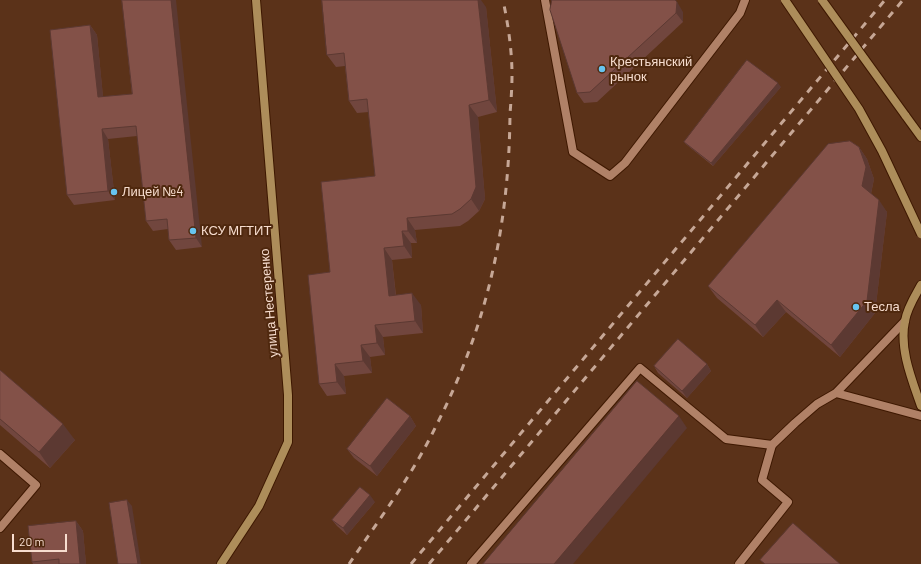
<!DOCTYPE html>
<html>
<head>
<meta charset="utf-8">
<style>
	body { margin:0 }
	#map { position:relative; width:921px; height:564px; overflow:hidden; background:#5b3219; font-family:Barlow,sans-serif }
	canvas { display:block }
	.scale { position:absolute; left:12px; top:534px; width:55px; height:18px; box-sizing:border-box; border:2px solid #f7ddcf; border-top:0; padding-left:5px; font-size:12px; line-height:14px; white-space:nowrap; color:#f7ddcf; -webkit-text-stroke:3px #4f280e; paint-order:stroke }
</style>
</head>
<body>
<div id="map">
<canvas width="921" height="564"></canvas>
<div class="scale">20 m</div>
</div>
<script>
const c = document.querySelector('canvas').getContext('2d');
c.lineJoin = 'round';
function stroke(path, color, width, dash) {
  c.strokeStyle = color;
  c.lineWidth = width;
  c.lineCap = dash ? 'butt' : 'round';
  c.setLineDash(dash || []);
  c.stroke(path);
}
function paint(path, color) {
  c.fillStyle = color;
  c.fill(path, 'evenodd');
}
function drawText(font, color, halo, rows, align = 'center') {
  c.font = font + ' Barlow,sans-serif';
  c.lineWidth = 4;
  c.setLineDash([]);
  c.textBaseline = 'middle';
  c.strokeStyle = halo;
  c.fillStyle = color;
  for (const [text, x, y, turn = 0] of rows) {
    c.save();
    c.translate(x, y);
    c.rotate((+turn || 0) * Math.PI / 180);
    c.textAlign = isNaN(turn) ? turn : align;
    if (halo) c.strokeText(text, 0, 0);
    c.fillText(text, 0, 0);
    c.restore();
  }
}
const lane = new Path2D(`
	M545,0L573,152L610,176L625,163L740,13L745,0
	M0,454L36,485L0,528
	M471,564L640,368L726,439L772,445`);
const street = new Path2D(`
	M836,393L921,416
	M739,564L788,502L762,480L772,445L795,423L817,404L836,393L905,321`);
const secondary = new Path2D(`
	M905,115L921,137
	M921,285C915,296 907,308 905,321C899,349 912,380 921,406
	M221,564L259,506L288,442V395L256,0`);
stroke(lane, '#3e1800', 10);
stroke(street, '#3e1800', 10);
stroke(secondary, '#3e1800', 10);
stroke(lane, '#b08167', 8);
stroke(street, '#b08167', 8);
stroke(secondary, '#ad8d5a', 8);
stroke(new Path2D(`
	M349,564C379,520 413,474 436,426C487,326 509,227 510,114C511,101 512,88 512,75C512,50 508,24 503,0
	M411,564L885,0
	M429,564L903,0`), '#c6a796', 3, [7, 7]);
const secondaryBridge = new Path2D(`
	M785,0L859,109L882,151L921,234
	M822,0L905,115`);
stroke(secondaryBridge, '#3e1800', 10, []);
stroke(secondaryBridge, '#ad8d5a', 8);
paint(new Path2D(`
	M552,0L683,12V22L597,102L584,103L577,93Z
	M486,7L497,112L478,117L485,199L479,211L468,221L460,226L415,230L417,243H411L412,258L392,260L396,295L421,305L423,333L383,337L385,355L370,357L372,373L344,376L346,394L327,396L319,384L330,272L375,176L369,112L357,113L349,101L345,66L336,67L327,55Z
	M90,25L97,35L103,97L132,94L202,247L176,250L169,240L168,229L153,231L146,221L137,136L108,139L115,200L74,205L67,195Z
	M781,87L713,166L687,145L684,142Z
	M859,147L867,159L874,179L871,194L887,212L875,313L840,357L786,312L763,337L717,298L708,286Z
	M707,364L711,371L687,398L658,373L654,366Z
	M0,370L75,440L50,468L0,425Z
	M410,416L416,426L377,476L354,458L347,449Z
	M375,502L347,535L337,526L332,520Z
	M76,521L83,531L86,564H33L32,562Z`), '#71463e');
paint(new Path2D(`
	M171,0H176L202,247L196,238Z
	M478,0H481L486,7L497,112L489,100Z
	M675,0H676L683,12V22L676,13Z
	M90,25L97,35L104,107L98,97Z
	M778,83L781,87L713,166L711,163Z
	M469,105L478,117L485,199L479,211L471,199Z
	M102,129L108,139L115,200L108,191Z
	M859,147L867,159L874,179L870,198L862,186Z
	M879,200L887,212L875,313L840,357L831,345Z
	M407,218L415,230L417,243L408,231Z
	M402,231L411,243L412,258L404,246Z
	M384,248L392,260L397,308L389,296Z
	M412,293L421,305L423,333L415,321Z
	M777,300L786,312L763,337L755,325Z
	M375,325L383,337L385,355L377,343Z
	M361,345L370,357L372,373L363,361Z
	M335,364L344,376L346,394L337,382Z
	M707,364L711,371L687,398L682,391Z
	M410,416L416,426L377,476L370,466Z
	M679,416L687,428L573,564H554Z
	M63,424L75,440L50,468L39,452Z
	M370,495L375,502L347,535L343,528Z
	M127,500L132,506L141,564H138Z
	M76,521L83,531L86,564H80Z`), '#5c3932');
const building = new Path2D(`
	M122,0H171L196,238L169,240L167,219L146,221L136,126L102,129L108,191L67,195L50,30L90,25L98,97L132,94Z
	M322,0H478L489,100L469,105L476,187L471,199L460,209L452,214L407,218L408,231H402L404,246L384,248L389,296L412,293L415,321L375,325L377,343L361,345L363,361L335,364L337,382L319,384L308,275L330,272L321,182L375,176L367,99L349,101L344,53L327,55Z
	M552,0H675L677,2L676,13L590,92L577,93L550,10Z
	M747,60L778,83L711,163L684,142Z
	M850,141L859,147L866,167L862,186L879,200L867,301L831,345L777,300L755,325L708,286L828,144Z
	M678,339L707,364L682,391L654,366Z
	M0,370L63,424L39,452L0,419Z
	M637,381L679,416L554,564H483Z
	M387,398L410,416L370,466L347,449Z
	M360,487L370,495L343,528L332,520Z
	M127,500L138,564H118L109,503Z
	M76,521L80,564H59V559L32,562L28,526Z
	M793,523L840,564H765L760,560Z`);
paint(building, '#835148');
stroke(building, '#5c3932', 1);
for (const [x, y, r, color] of [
	[602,69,4,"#67c4f0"],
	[114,192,4,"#67c4f0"],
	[193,231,4,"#67c4f0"],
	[856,307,4,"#67c4f0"]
]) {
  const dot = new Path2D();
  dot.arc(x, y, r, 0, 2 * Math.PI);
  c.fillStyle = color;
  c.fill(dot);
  stroke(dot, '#4f280e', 1.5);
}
drawText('13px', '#f7ddcf', '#4f280e', [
	["Крестьянский",610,62],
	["рынок",610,77],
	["Лицей №4",122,192],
	["КСУ МГТИТ",201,231],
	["Тесла",864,307]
], 'left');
drawText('13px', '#f7ddcf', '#4f280e', [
	["улица Нестеренко",269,303,-95]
]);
</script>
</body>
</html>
